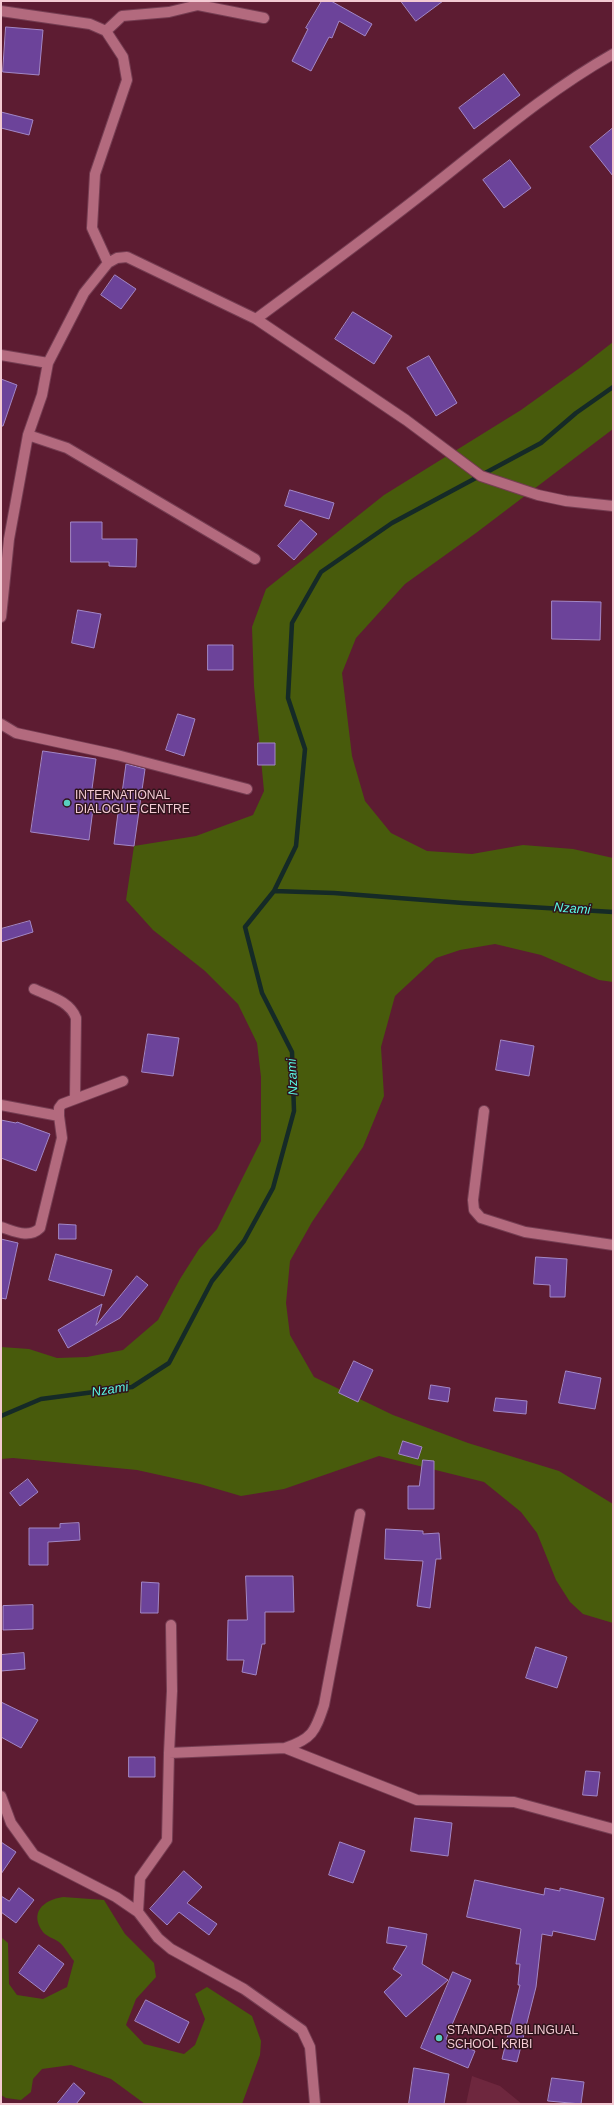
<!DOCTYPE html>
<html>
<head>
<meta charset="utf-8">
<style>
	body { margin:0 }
	#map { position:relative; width:614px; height:2105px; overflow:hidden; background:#5d1c32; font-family:Arial,sans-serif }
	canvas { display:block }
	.frame { position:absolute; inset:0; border:2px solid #f3cad3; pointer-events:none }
</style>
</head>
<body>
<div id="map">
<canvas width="614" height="2105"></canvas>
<div class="frame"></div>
</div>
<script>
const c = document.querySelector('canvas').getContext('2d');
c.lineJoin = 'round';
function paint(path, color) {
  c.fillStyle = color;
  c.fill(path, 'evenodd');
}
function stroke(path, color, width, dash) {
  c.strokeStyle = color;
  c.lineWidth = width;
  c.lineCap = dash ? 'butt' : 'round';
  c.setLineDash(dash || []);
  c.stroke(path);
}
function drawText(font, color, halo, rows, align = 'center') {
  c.font = font + ' Arial,sans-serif';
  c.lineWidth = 3;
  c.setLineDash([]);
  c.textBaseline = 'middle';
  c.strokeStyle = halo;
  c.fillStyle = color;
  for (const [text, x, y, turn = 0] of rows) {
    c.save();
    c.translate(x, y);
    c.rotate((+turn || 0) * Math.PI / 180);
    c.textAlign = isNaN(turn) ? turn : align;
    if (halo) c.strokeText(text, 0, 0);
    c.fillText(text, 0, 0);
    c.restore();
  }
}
paint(new Path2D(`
	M472,2076L500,2086L522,2104H466Z`), '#6e273e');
paint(new Path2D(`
	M613,342V429L476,533L405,584L356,638L342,673L352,756L365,801L391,833L427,851L472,854L523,845L573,849L613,858V982L599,980L541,955L495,944L460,950L436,958L395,996L381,1047L384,1096L363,1147L312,1222L290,1261L286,1303L290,1335L314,1377L393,1415L468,1443L559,1471L613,1504V1623L583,1614L570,1602L556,1580L537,1533L521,1512L484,1482L379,1456L284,1489L241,1496L200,1484L137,1470L13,1458L1,1459V1347L29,1349L57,1358L87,1357L123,1350L158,1320L180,1279L199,1249L217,1229L261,1141V1077L257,1043L238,1004L205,971L153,930L126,900L134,846L196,836L253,815L264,791L254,686L252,627L266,589L384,495L521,410L581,367Z
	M63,1897L104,1900L125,1934L154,1963L156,1977L136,1999L126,2025L144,2044L184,2054L195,2045L205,2019L195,1994L207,1987L252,2016L261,2041L260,2055L242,2104H145L111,2079L71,2065L42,2069L33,2079L31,2092L21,2100L6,2098L1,2095V1937L8,1943L9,1984L17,1995L43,1999L67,1987L74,1961C69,1955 65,1947 59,1942C54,1938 47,1937 43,1932C29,1913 43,1900 63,1897Z`), '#485b0c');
stroke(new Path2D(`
	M274,891L296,846L305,749L288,698L292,623L321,572L392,523L541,443L576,413L613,387
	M1,1416L41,1399L132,1387L169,1363L212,1281L244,1241L273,1188L294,1111L292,1052L262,993L245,927L274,891L334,893L463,903L613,912`), '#152a27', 4.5);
const building = new Path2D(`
	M322,1H331L372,24L365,36L339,21L332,38L329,37L311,71L292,61L308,29L306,28Z
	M401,1H443L416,21Z
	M6,27L43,30L39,75L3,72Z
	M504,74L520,95L474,129L459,108Z
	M1,112L33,120L29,135L1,128Z
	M613,128V176L590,147Z
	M510,160L531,188L504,208L483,180Z
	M115,275L136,289L121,309L101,295Z
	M353,312L392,336L374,364L335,339Z
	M429,356L457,403L436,416L407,368Z
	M1,379L17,385L3,426H1Z
	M290,490L334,503L329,519L285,506Z
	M301,520L317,534L294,560L278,546Z
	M71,522H102V539H137L136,567L109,566V562H71Z
	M552,601L601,602L600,640L552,639Z
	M78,610L101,614L94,648L72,643Z
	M208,645H233V670H208Z
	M178,714L195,719L184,756L166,750Z
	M258,743H275V765H258Z
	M43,751L96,759L92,789L122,793L126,764L145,769L134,846L114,844L118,813L93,809L89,840L31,832Z
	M30,921L33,932L1,942V929Z
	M148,1034L179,1038L173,1076L142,1072Z
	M501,1040L534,1046L529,1076L496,1070Z
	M1,1120L16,1123L17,1122L50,1134L36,1171L1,1158Z
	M59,1224L76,1225V1239H59Z
	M1,1239L18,1243L6,1299L1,1298Z
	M56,1254L112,1270L104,1296L49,1280Z
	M536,1257L567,1259L565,1297H550V1285L534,1284Z
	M137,1276L148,1285L120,1318L68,1348L58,1330L102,1304L96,1325Z
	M354,1361L373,1370L358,1402L339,1393Z
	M566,1371L601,1378L595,1409L559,1403Z
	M431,1385L450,1388L448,1402L429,1399Z
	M496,1398L527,1401L526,1414L494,1411Z
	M403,1441L422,1447L418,1459L399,1454Z
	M423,1460L434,1461V1509H408V1486H419Z
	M28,1479L38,1492L20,1506L10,1493Z
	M79,1523L80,1540L48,1542V1565H29V1528H60V1524Z
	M386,1529L423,1531V1534L439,1533L441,1559H436L430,1608L417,1606L423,1561L385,1559Z
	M246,1576H293L294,1612H265V1644H262L256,1675L242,1672L244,1660H227L228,1620H247Z
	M142,1582L159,1583L158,1613H141Z
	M33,1605V1629L3,1630V1606Z
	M536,1647L567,1657L557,1688L526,1678Z
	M24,1653L25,1669L1,1671V1655Z
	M1,1702L38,1720L21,1748L1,1737Z
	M129,1757H155V1777H129Z
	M586,1771L600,1772L597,1796L583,1795Z
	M415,1818L452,1823L448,1856L411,1851Z
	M1,1842L16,1852L1,1874Z
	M340,1842L365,1851L353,1883L329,1875Z
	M184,1871L202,1887L187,1903L217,1924L209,1935L179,1912L167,1925L150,1909Z
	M475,1880L544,1895L545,1888L560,1891V1888L604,1898L595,1940L553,1931L552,1936L542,1934L536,1987L517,2062L502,2059L520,1985H518L520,1964H516L521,1929L467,1917Z
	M19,1888L34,1900L16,1923L1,1912V1896L9,1901Z
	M389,1927L427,1934L422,1964L448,1980L406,2017L384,1992L402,1975L393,1969L407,1946L387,1943Z
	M39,1945L64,1964L44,1992L19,1973Z
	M453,1972L471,1980L446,2039L475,2051L468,2068L421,2048Z
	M146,2000L189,2022L179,2043L135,2021Z
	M414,2068L449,2074L444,2104H409Z
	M552,2078L584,2082L581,2104L548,2101Z
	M74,2083L85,2093L76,2104H57Z`);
paint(building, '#6c439a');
stroke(building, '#a287c6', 1);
const street = new Path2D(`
	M1,11L90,24L106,31L123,57L127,80L95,174L92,228L108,263
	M106,31L122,16L169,12L198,5L264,18
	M256,319C314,276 373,233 430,188C490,141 546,92 613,54
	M1,355L48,363L84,293L108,263L117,258L127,257L256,319L406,420L481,476L538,495L566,501L613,506
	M28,435L67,448L255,559
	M1,617L9,539L28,435L42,395L48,363
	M1,724L16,733L117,755L247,789
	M34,989C49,996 70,1001 76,1018L75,1098
	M1,1105L59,1116
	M484,1111L473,1200L474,1210L481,1218L525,1232L613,1245
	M1,1227C14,1231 29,1239 40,1228L62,1138L59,1116V1108L62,1104L123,1081
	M285,1748L417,1800L514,1802L613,1829
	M169,1753L172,1691L171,1625
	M1,1796L11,1823L34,1855L116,1897L138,1912L158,1938L171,1949L244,1989L302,2030L310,2047L315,2104
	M138,1912L140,1878L167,1840L169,1753L285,1748C312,1739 315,1732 324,1705L360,1514`);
stroke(street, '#753d52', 12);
stroke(street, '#b36a7e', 10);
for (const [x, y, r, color] of [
	[67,803,4,"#59cebe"],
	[439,2038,4,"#59cebe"]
]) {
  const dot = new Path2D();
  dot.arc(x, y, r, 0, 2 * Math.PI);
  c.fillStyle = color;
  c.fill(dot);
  stroke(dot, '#30141c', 1.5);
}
drawText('12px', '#f3cad3', '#30141c', [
	["INTERNATIONAL",75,796],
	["DIALOGUE CENTRE",75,810],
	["STANDARD BILINGUAL",447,2031],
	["SCHOOL KRIBI",447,2045]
], 'left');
drawText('italic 13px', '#59f8e4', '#30141c', [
	["Nzami",572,909,4],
	["Nzami",293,1077,-93],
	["Nzami",110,1390,-9]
]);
</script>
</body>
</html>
